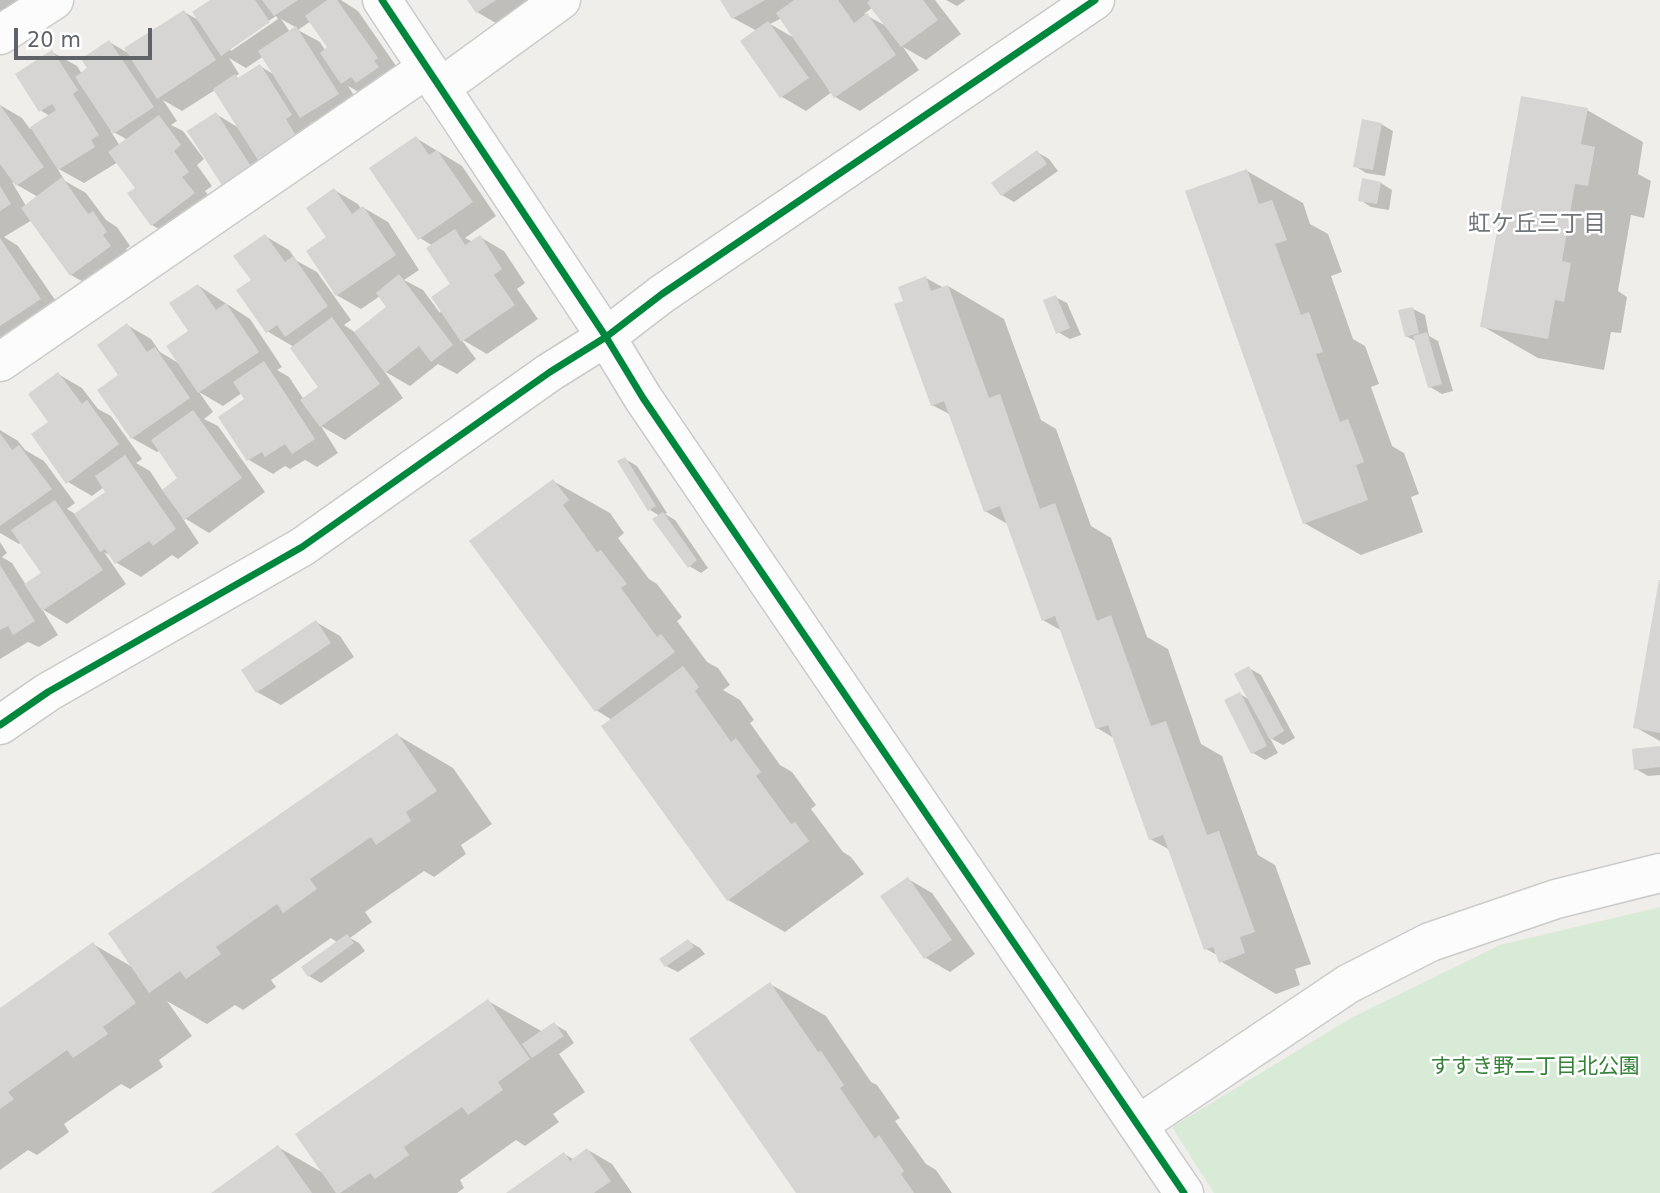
<!DOCTYPE html>
<html>
<head>
<meta charset="utf-8">
<style>
	body { margin:0 }
	#map { position:relative; width:1660px; height:1193px; overflow:hidden; background:#efeeea; font-family:"DejaVu Sans",sans-serif }
	canvas { display:block }
	.scale { position:absolute; left:14px; top:28px; width:138px; height:32px; box-sizing:border-box; border:4px solid #5f6368; border-top:0; padding-left:9px; font-size:21px; line-height:24px; white-space:nowrap; color:#5f6368; -webkit-text-stroke:5px #fff; paint-order:stroke }
</style>
</head>
<body>
<div id="map">
<canvas width="1660" height="1193"></canvas>
<div class="scale">20 m</div>
</div>
<script>
const c = document.querySelector('canvas').getContext('2d');
c.lineJoin = 'round';
function paint(path, color) {
  c.fillStyle = color;
  c.fill(path, 'evenodd');
}
function stroke(path, color, width, dash) {
  c.strokeStyle = color;
  c.lineWidth = width;
  c.lineCap = dash ? 'butt' : 'round';
  c.setLineDash(dash || []);
  c.stroke(path);
}
function drawText(font, color, halo, rows, align = 'center') {
  c.font = font + ' "DejaVu Sans","Noto Sans JP",sans-serif';
  c.lineWidth = 5;
  c.setLineDash([]);
  c.textBaseline = 'middle';
  c.strokeStyle = halo;
  c.fillStyle = color;
  for (const [text, x, y, turn = 0] of rows) {
    c.save();
    c.translate(x, y);
    c.rotate((+turn || 0) * Math.PI / 180);
    c.textAlign = isNaN(turn) ? turn : align;
    if (halo) c.strokeText(text, 0, 0);
    c.fillText(text, 0, 0);
    c.restore();
  }
}
paint(new Path2D(`
	M1660,907V1193H1214L1172,1127L1351,1018L1500,945Z`), '#d8ebd6');
paint(new Path2D(`
	M0,0H32L0,33Z
	M213,0H341L358,11L401,73L366,96L348,86L362,108L326,131L310,122L315,130L251,202L216,114L239,128L215,90L182,111L163,100L177,121L171,125L183,131L204,159L197,165L212,186L205,191L218,208L176,239L152,225L137,188L118,162L84,183L57,168L65,181L86,193L106,220L117,227L130,246L126,249L134,260L96,289L71,275L32,220L4,237L18,246L64,313L0,356V105L22,118L30,129L50,116L40,110L52,52L77,66L82,74L109,42L130,54L184,12L200,21ZM276,16L278,19L231,51L229,48ZM281,19L297,28L290,32ZM311,21L329,47L325,50L320,42L298,30ZM264,56L275,75L260,66L240,79L236,76L239,74L229,58L246,68ZM110,130L128,140L120,146ZM12,182L38,197L26,206Z
	M469,0H540L501,26L477,12Z
	M723,0H935L961,34L926,60L903,47L919,70L860,111L835,97L832,92L806,111L782,97L757,31L733,18ZM873,7L888,27L864,14ZM782,18L796,39L770,24Z
	M946,0H966L957,6Z
	M1587,110L1643,142L1638,174L1651,181L1644,218L1631,215L1618,291L1627,297L1621,333L1611,332L1604,370L1538,358L1482,326Z
	M1381,124L1393,131L1385,176L1366,173L1355,166Z
	M416,138L462,166L496,216L465,238L473,242L480,237L504,251L525,283L517,289L538,319L487,354L461,339L476,359L457,374L438,364L410,386L384,371L403,398L345,440L321,426L338,453L317,467L305,460L290,469L285,466L273,474L249,460L246,399L242,393L223,406L199,392L213,412L204,419L218,426L265,492L209,533L181,516L199,543L178,559L172,555L141,577L117,563L113,557L104,552L126,584L67,624L42,609L58,635L39,647L28,642L0,659V542L7,553L2,557L12,563L26,585L43,573L22,542L19,544L0,533V430L18,441L25,450L44,461L75,503L67,509L77,515L108,493L104,487L92,496L68,482L50,422L58,374L82,388L98,409L111,416L142,459L136,463L150,471L163,491L180,479L160,450L157,452L132,438L99,391L121,376L127,325L151,339L160,352L180,364L190,331L199,286L250,319L282,367L277,370L289,377L304,400L321,387L294,347L267,331L253,281L265,236L289,250L297,261L317,272L351,320L344,325L356,333L389,307L380,296L361,309L333,293L335,292L329,237L334,190L358,204L362,210L364,208L388,222L419,270L404,280L423,290L440,313L453,284L433,246L420,238Z
	M1037,152L1049,159L1058,171L1014,202L1002,195Z
	M1247,171L1303,203L1310,224L1328,234L1342,272L1331,276L1353,339L1365,346L1379,384L1371,387L1392,446L1404,453L1419,494L1411,497L1423,532L1361,555L1304,523Z
	M1381,183L1392,190L1389,210L1371,207L1360,200Z
	M926,278L944,288L948,286L1004,319L1041,420L1056,429L1091,526L1111,538L1147,637L1168,649L1201,744L1222,756L1258,855L1275,865L1311,964L1295,969L1300,985L1276,994L1220,961L1217,955L1206,949L1170,850L1150,839L1114,738L1097,728L1062,631L1043,620L1009,525L985,511L951,415L932,405L905,302Z
	M1055,297L1067,303L1081,335L1070,339L1058,332Z
	M1413,309L1425,315L1429,336L1438,341L1453,391L1442,394L1430,387L1417,342L1406,336Z
	M625,459L637,466L667,513L665,514L675,520L708,568L701,573L689,566L660,516L650,510Z
	M553,481L610,513L624,533L618,538L649,579L657,584L682,617L677,621L707,662L718,668L730,685L723,690L740,700L754,720L750,723L780,765L792,772L816,805L811,809L843,852L851,857L864,874L785,932L728,900L612,720L596,710Z
	M1660,582V741L1635,727Z
	M316,622L340,636L354,657L281,705L257,692Z
	M1249,668L1261,675L1295,738L1283,745L1270,738L1278,753L1265,760L1253,753L1240,694L1250,700Z
	M397,735L453,768L492,824L461,845L466,854L434,877L424,871L365,912L372,922L350,938L359,943L365,951L321,983L309,976L338,943L331,938L271,980L276,987L243,1010L235,1005L207,1024L167,1001L192,1036L159,1060L163,1067L130,1089L121,1084L64,1124L69,1132L37,1155L28,1150L0,1170V1010L93,944L134,968Z
	M1660,748V775L1648,776L1636,769Z
	M908,879L932,893L975,954L950,972L926,958Z
	M688,941L700,948L705,954L678,972L666,966Z
	M770,984L826,1016L871,1082L877,1085L900,1118L895,1121L926,1164L936,1170L952,1193H798Z
	M488,1001L543,1032L554,1024L566,1031L574,1043L559,1054L585,1092L553,1114L559,1122L525,1146L516,1140L460,1180L464,1188L457,1193H214L278,1147L325,1174Z
	M588,1150L612,1164L632,1193H509L564,1154L575,1160Z`), '#0003');
paint(new Path2D(`
	M210,0H255L270,22L221,56L192,12Z
	M262,0H298L274,16Z
	M327,0H337L378,58L374,61L379,67L356,83L351,77L341,84L320,53L327,47L305,16Z
	M467,0H496L476,13Z
	M720,0H765L732,19Z
	M794,0H838L854,23L867,13L896,55L834,98L776,13Z
	M870,0H923L938,20L901,47L867,3Z
	M184,10L216,60L157,99L124,48Z
	M768,21L809,78L780,98L740,41Z
	M296,26L339,94L300,118L258,51Z
	M109,40L154,107L113,134L75,77L87,68L81,59Z
	M52,50L78,90L73,94L99,135L91,140L95,147L58,170L30,127L56,110L52,104L39,112L15,74Z
	M260,64L292,115L286,119L301,144L263,168L213,89L235,74L238,78Z
	M1521,96L1588,108L1581,144L1595,147L1588,186L1575,184L1562,261L1571,263L1564,302L1555,300L1548,339L1480,327Z
	M0,105L44,167L16,186L0,164Z
	M216,112L254,171L225,190L187,131Z
	M159,115L181,145L174,151L189,172L182,177L195,193L151,226L127,193L135,188L108,152Z
	M1362,119L1382,123L1373,170L1353,167Z
	M416,136L429,155L437,150L473,202L418,240L369,168Z
	M1037,150L1047,164L1001,196L991,183Z
	M1247,169L1259,204L1272,200L1287,240L1275,244L1301,315L1309,312L1323,352L1316,354L1340,422L1348,419L1364,462L1356,465L1368,500L1303,524L1185,191Z
	M62,177L88,214L93,211L107,232L103,235L111,246L70,276L21,208Z
	M1362,178L1381,182L1377,204L1358,201Z
	M0,186L11,204L0,211Z
	M334,188L352,214L363,206L396,255L336,296L306,251L326,237L306,208Z
	M455,229L465,245L480,235L502,269L494,275L515,305L461,342L431,297L450,284L426,248Z
	M265,234L285,262L293,256L328,306L285,337L277,325L266,333L236,290L251,280L233,256Z
	M0,238L41,299L0,326Z
	M399,274L453,345L431,362L419,346L385,373L354,332L386,307L376,293Z
	M926,276L931,291L948,285L989,398L1000,394L1040,509L1055,503L1097,621L1111,615L1151,726L1166,721L1207,835L1219,831L1255,932L1240,937L1245,953L1219,963L1213,947L1204,950L1163,835L1149,840L1108,725L1096,729L1055,616L1042,621L1000,506L984,512L944,401L931,406L894,304L903,301L898,287Z
	M198,284L216,310L226,303L259,352L198,393L166,346L188,331L169,303Z
	M1056,295L1070,328L1056,334L1043,300Z
	M1413,307L1419,333L1405,337L1398,310Z
	M332,317L380,384L320,427L300,400L318,387L290,348Z
	M127,323L147,352L155,347L190,398L131,439L97,390L118,375L97,345Z
	M1427,332L1442,384L1428,388L1413,336Z
	M264,361L315,439L292,454L285,444L265,457L262,452L247,461L218,417L244,399L233,382Z
	M58,372L82,404L87,400L119,444L66,484L31,434L48,422L28,394Z
	M193,410L242,478L184,520L162,490L177,478L151,440Z
	M0,433L12,450L19,445L52,489L0,526Z
	M125,455L176,529L153,546L149,541L115,564L105,549L100,552L74,514L105,492L95,476Z
	M625,457L656,506L648,511L617,461Z
	M553,479L569,500L563,505L597,552L601,550L627,584L621,588L657,637L661,634L675,652L595,712L469,541Z
	M55,500L103,570L42,611L24,584L41,573L11,530Z
	M663,512L697,560L688,568L652,519Z
	M0,565L35,621L13,635L8,626L0,630Z
	M1659,580H1660V733L1633,728Z
	M316,620L331,643L256,693L241,670Z
	M683,666L699,687L695,691L731,742L736,738L761,772L756,776L791,824L795,822L809,841L727,901L601,726Z
	M1249,666L1284,731L1270,740L1234,674Z
	M1240,692L1267,746L1251,754L1224,700Z
	M397,733L437,791L406,812L411,821L376,845L371,837L310,879L317,889L283,913L277,904L216,947L221,954L186,979L180,971L149,993L108,933Z
	M1660,746V767L1634,770L1632,749Z
	M908,877L952,940L924,959L880,896Z
	M347,934L354,943L308,977L301,967Z
	M688,939L694,947L665,967L659,959Z
	M93,942L136,1003L103,1027L108,1034L73,1058L67,1050L8,1092L14,1099L0,1109V1008Z
	M770,982L818,1052L821,1051L844,1085L840,1088L875,1139L879,1135L904,1171L901,1174L914,1193H796L689,1039Z
	M488,999L530,1059L498,1082L503,1090L468,1115L462,1107L404,1147L409,1155L375,1179L370,1173L340,1193H336L295,1134Z
	M554,1022L564,1036L532,1058L522,1044Z
	M278,1145L312,1193H211Z
	M587,1148L611,1181L594,1193H506L564,1152L570,1161Z`), '#d6d5d3');
const street = new Path2D(`
	M0,35L54,0
	M440,88L561,0
	M0,362L426,69
	M1138,1125L1348,984L1430,942L1556,899L1660,873`);
const secondary = new Path2D(`
	M382,0L606,337L643,398L1184,1193
	M0,725L48,692L302,547L550,372L606,337L662,294L1095,0`);
stroke(street, '#cbcccc', 41);
stroke(secondary, '#cacacb', 41);
stroke(street, '#fdfcfc', 38);
stroke(secondary, '#fdfcfc', 38);
stroke(new Path2D(`
	M382,0L606,337L643,398L1184,1193
	M0,725L48,692L302,547L550,372L606,337L662,294L1095,0`), '#00873e', 7);
drawText('21px', '#348238', '#fff', [
	["すすき野二丁目北公園",1535,1068]
]);
drawText('23px', '#70757a', '#fff', [
	["虹ケ丘三丁目",1537,225]
]);
</script>
</body>
</html>
